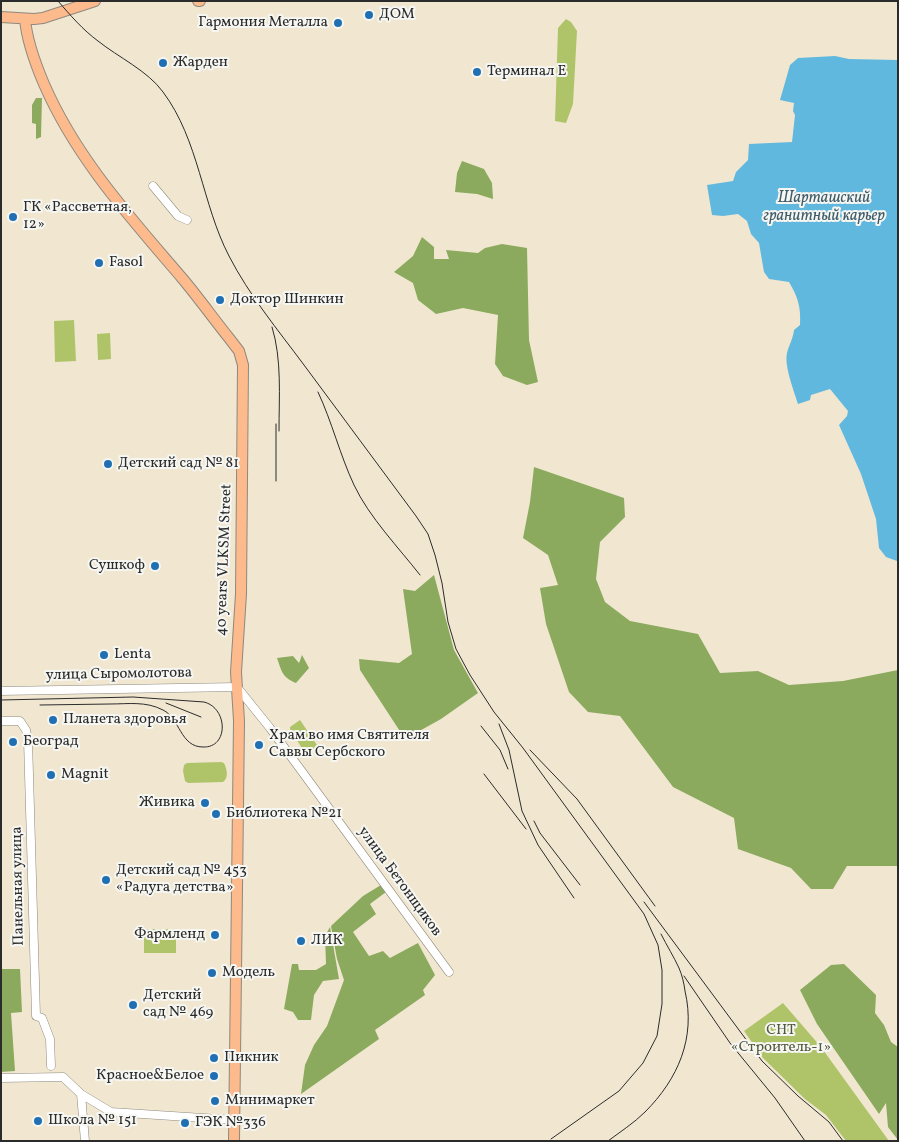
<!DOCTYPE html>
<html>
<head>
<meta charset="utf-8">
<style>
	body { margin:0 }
	#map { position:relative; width:899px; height:1142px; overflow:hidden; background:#f1e7d1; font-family:Vollkorn,serif }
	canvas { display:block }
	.frame { position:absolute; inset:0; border:2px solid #2b2b2b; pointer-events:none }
</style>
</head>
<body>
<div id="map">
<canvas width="899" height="1142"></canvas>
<div class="frame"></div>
</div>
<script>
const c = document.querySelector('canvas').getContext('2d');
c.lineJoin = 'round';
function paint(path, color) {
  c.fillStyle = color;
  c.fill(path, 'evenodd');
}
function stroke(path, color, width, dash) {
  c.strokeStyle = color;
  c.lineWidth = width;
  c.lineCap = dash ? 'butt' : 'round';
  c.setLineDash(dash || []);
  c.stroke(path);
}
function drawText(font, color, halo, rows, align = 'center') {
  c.font = font + ' Vollkorn,serif';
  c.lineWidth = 4;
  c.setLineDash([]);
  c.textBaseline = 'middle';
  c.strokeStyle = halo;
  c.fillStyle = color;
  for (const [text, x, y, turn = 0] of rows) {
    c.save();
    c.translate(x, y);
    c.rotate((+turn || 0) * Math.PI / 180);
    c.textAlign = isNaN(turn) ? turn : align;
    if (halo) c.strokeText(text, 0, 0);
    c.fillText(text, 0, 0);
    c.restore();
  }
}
paint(new Path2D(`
	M566,19L571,22L577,31L573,104L566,123L555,121L558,28Z
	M74,320L76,361L55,362L54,321Z
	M110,333L111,359L98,360L97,334Z
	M300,720L317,745L316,747L307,753L303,750L290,729V727Z
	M221,762L224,763C227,769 229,778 223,782L188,783L185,781L183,771L184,765L187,763Z
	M144,929H176V953H144Z
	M783,1003L821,1047L889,1141H846L826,1115L805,1099L763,1058L744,1031Z`), '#afc469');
paint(new Path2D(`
	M36,98H42L41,137L36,139V124L32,123V105Z
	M462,161L484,169L492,183L493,199L477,194L455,192L457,173Z
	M422,237L434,247V259H449L446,250L478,253L485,248L502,244L527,248L529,340L538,382L527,385L503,376L495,364L498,315L463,308L436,314L418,300L413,283L394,272L413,256Z
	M534,467L624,498L625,517L600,542L596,579L605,602L630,621L698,634L720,673L758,671L789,685L843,681L898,670V866H847L833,889H811L791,868L738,849L734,818L673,787L620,716L588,712L569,692L546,624L540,588L558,585L548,555L523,538L530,502Z
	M434,575L454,650L478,693L441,719L405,739L360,670L359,659L399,663L412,654L403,589L415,591Z
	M302,655L309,668L296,683C282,677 282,672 277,658L293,656L299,663Z
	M381,885L386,892L370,904L376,914L353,932L369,956L383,951L390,958L418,943L435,975L423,990L425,995L375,1030L379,1039L301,1094L305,1065L314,1045L327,1026L344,980L337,959L331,926L363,896Z
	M330,927L339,979L323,981L314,995L311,1020H298L293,1012L284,1009L292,964H298L299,970H316L326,964L325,936Z
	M844,964L876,995L875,1013L884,1025L891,1042L898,1047V1140L888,1127L886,1103L879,1114L817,1024L800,990L831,965Z
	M1,969H20L22,1012L11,1013L15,1071L1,1072Z`), '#8baa5d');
paint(new Path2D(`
	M835,56L849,59L898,60L897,561L886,557L879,548L876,519L861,474L839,425L847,416L848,411L830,389L811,395L810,400L798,404C794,391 784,366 787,353C789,345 793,339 794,330L800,325C801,307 798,297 789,282L769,279L764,272L759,243L751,234L747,221L738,214L723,216L712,215L707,185L733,181L736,172L748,160L749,144L792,142L795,115L793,111L794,103L780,100L790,65L798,58Z`), '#61b8de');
const minor = new Path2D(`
	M153,186L178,216L187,220
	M1,691L237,687L270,728L449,972
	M1,721H20L26,730L28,740L36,1016L42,1018L50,1039L51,1066
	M1,1078L63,1077L81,1094L111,1112L234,1120
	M81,1094L85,1141`);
const major = new Path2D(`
	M198,1H200
	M1,17L34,19L43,18L95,1
	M25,19C27,42 35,63 44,84C76,158 130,217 182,278C198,297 213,318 229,338L239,351L243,365L241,594L236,672L239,721L234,1141`);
stroke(minor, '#8e897e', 9);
stroke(major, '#8e897e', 12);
stroke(minor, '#fff', 8);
stroke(major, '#fcba8d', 10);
stroke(new Path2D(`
	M1,700L133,697L204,702C228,708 229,748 203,747C180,747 180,718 163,710C146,701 128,704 110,704C87,704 63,705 40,705
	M166,703L201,717`), '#2b2b2b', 1);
stroke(new Path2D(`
	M58,1C70,15 83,30 98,41C118,57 148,71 163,92C199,140 202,204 229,256C249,295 278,330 304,365C341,415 379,466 416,516L428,534L435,555L442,583L448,622L456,649L470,675L494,712L523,748L644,914L658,945L662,970V1004L657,1036L643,1063L619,1091L551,1139
	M272,327C282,359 279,397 279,431
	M318,392C332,422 340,455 354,485C369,517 399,548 420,575
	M276,481V424
	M499,724L509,750L522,811L538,845L574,898
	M481,726L500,750L508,769
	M530,750L577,799L655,906
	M484,774L526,829
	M534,821L540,833L580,885
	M644,902L762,1061L798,1096L829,1122L843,1141
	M684,976L730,1043L775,1098L805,1141
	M608,1141C620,1132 634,1123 645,1112C678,1079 696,1038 685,991C684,983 682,975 679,968C674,957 667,946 661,934`), '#2b2b2b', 1);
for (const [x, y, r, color] of [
	[369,15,5,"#1f6fb2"],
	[338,23,5,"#1f6fb2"],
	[163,63,5,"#1f6fb2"],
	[477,72,5,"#1f6fb2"],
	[13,217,5,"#1f6fb2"],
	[99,263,5,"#1f6fb2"],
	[220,300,5,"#1f6fb2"],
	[108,464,5,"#1f6fb2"],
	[155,566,5,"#1f6fb2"],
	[104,655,5,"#1f6fb2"],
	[53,720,5,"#1f6fb2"],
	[13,742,5,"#1f6fb2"],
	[259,745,5,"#1f6fb2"],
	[51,775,5,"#1f6fb2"],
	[205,803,5,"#1f6fb2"],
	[216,814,5,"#1f6fb2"],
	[106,880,5,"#1f6fb2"],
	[215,935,5,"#1f6fb2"],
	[301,941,5,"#1f6fb2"],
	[212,973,5,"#1f6fb2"],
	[133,1005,5,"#1f6fb2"],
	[214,1058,5,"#1f6fb2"],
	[214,1076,5,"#1f6fb2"],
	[215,1101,5,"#1f6fb2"],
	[38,1121,5,"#1f6fb2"],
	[185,1123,5,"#1f6fb2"]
]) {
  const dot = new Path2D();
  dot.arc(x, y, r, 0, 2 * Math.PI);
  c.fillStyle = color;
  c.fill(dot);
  stroke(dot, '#f6f6f2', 2);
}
drawText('15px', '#2b2b2b', '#f6f6f2', [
	["ДОМ",379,15],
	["Гармония Металла",328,23,"right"],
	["Жарден",173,63],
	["Терминал Е",487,72],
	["ГК «Рассветная,",23,208],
	["12»",23,225],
	["Fasol",109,263],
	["Доктор Шинкин",230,300],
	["Детский сад № 81",118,464],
	["Сушкоф",145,566,"right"],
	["Lenta",114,655],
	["Планета здоровья",63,720],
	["Храм во имя Святителя",269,736],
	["Саввы Сербского",269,753],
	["Београд",23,742],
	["Magnit",61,775],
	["Живика",195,803,"right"],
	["Библиотека №21",226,814],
	["Детский сад № 453",116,871],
	["«Радуга детства»",116,888],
	["Фармленд",205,935,"right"],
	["ЛИК",311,941],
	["Модель",222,973],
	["Детский",143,996],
	["сад № 469",143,1013],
	["Пикник",224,1058],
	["Красное&Белое",204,1076,"right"],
	["Минимаркет",225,1101],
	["Школа № 151",48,1121],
	["ГЭК №336",195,1123]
], 'left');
drawText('15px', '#2b2b2b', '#f6f6f2', [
	["40 years VLKSM Street",225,560,-88],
	["улица Сыромолотова",119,675,-1],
	["улица Бетонщиков",399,882,54],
	["Панельная улица",19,886,-91]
]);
drawText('15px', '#53593e', '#f6f6f2', [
	["СНТ",781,1031],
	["«Строитель-1»",781,1048]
]);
drawText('italic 16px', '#3e5c6a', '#f6f6f2', [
	["Шарташский",824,199],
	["гранитный карьер",824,217]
]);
</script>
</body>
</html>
